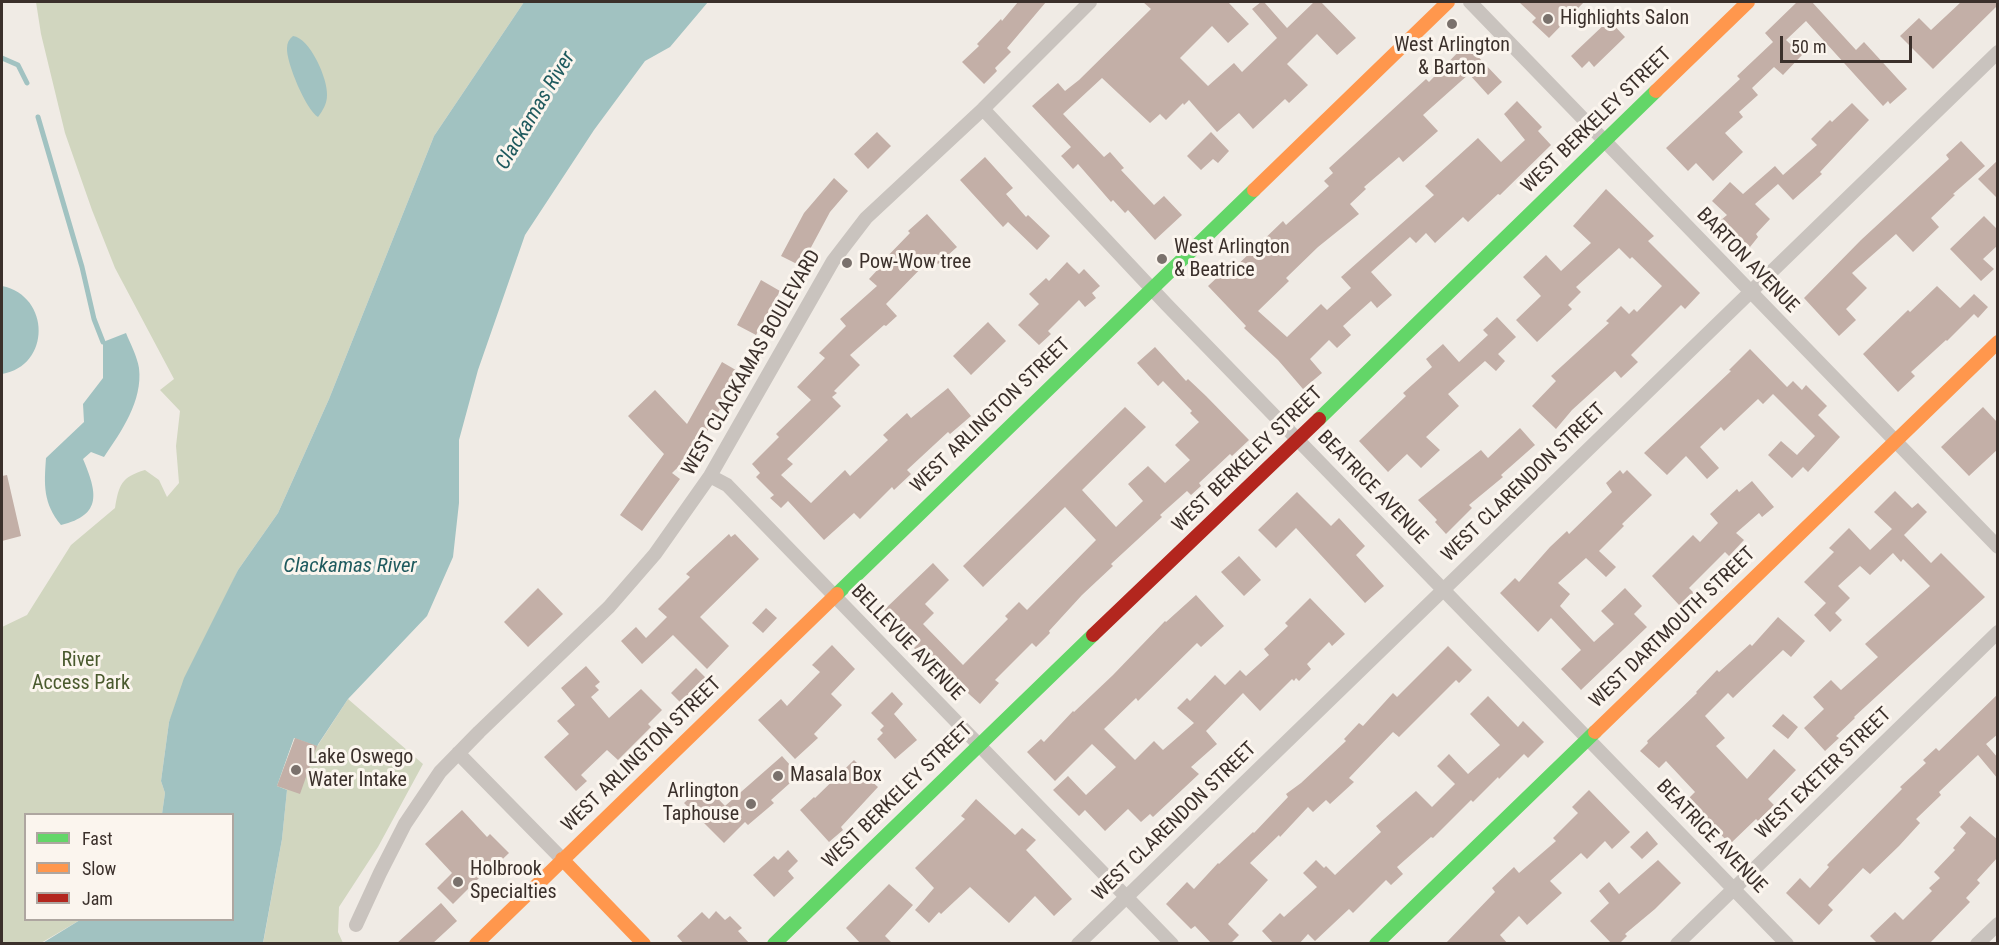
<!DOCTYPE html>
<html>
<head>
<meta charset="utf-8">
<style>
	body { margin:0 }
	#map { position:relative; width:1999px; height:945px; overflow:hidden; background:#f0ebe5; font-family:"Roboto Condensed",sans-serif }
	canvas { display:block }
	.frame { position:absolute; inset:0; border:3px solid #3b302b; pointer-events:none }
	.legend { position:absolute; left:24px; top:813px; width:210px; height:108px; box-sizing:border-box; background:#fbf5ee; border:2px solid #aea6a0; margin:0; padding:8px 10px; list-style:none; font-size:18px; color:#3b302b }
	.legend li { display:flex; align-items:center; gap:12px; height:30px }
	.legend b { width:30px; border:2px solid #aea6a0 }
	.scale { position:absolute; left:1780px; top:36px; width:132px; height:27px; box-sizing:border-box; border:3px solid #3b302b; border-top:0; padding-left:8px; font-size:18px; line-height:21px; white-space:nowrap; color:#3b302b; -webkit-text-stroke:4px #fbf5ee; paint-order:stroke }
</style>
</head>
<body>
<div id="map">
<canvas width="1999" height="945"></canvas>
<div class="frame"></div>
<ul class="legend">
<li><b style="height:8px;background:#63d668"></b>Fast</li>
<li><b style="height:8px;background:#ff974d"></b>Slow</li>
<li><b style="height:8px;background:#b3261e"></b>Jam</li>
</ul>
<div class="scale">50 m</div>
</div>
<script>
const c = document.querySelector('canvas').getContext('2d');
c.lineJoin = 'round';
function paint(path, color) {
  c.fillStyle = color;
  c.fill(path, 'evenodd');
}
function stroke(path, color, width, dash) {
  c.strokeStyle = color;
  c.lineWidth = width;
  c.lineCap = dash ? 'butt' : 'round';
  c.setLineDash(dash || []);
  c.stroke(path);
}
function drawText(font, color, halo, rows, align = 'center') {
  c.font = font + ' "Roboto Condensed",sans-serif';
  c.lineWidth = 6;
  c.setLineDash([]);
  c.textBaseline = 'middle';
  c.strokeStyle = halo;
  c.fillStyle = color;
  for (const [text, x, y, turn = 0] of rows) {
    c.save();
    c.translate(x, y);
    c.rotate((+turn || 0) * Math.PI / 180);
    c.textAlign = isNaN(turn) ? turn : align;
    if (halo) c.strokeText(text, 0, 0);
    c.fillText(text, 0, 0);
    c.restore();
  }
}
paint(new Path2D(`
	M36,2H524L434,136L329,399L278,513L238,570L169,722L161,781L165,793L162,814H26V920H80L41,943L2,944V627L27,615L71,545L115,508C119,485 121,477 145,470L159,480L167,497L179,483L176,446L180,411L160,390L174,379L115,268L92,210L65,133L41,34Z
	M348,699L423,764L378,847L339,907L338,932L343,943L263,944L282,839L287,790L277,786L295,738L318,745Z`), '#d1d6bf');
paint(new Path2D(`
	M524,2H708L670,47L645,61L594,130L525,235L478,370L459,440V503L453,557L427,616L348,699L317,746L294,738L277,786L287,790L282,839L263,943L41,944L80,920H232V814H162L165,793L161,781L169,722L184,678L238,570L278,513L329,399L434,136Z
	M293,36C310,38 328,79 327,95C327,104 323,110 318,117C306,110 286,62 287,48C287,43 289,39 293,36Z
	M2,286C51,296 51,366 2,374Z
	M126,333C130,343 137,356 139,368C143,401 121,432 104,457L91,452L83,459C97,492 103,515 61,525C43,503 44,485 46,458L84,422L83,404L103,378V342Z`), '#a1c2c1');
stroke(new Path2D(`
	M2,58L18,65L27,83
	M38,117L82,267L94,319L103,342`), '#a1c2c1', 5);
paint(new Path2D(`
	M1018,2H1046L1007,48L1011,52L995,68L997,71L984,84L962,62L979,46L977,44L1001,19L1002,21Z
	M1143,2H1228L1249,24L1228,43L1212,26L1180,58L1208,86L1234,63L1242,72L1277,38L1252,9L1261,2H1264L1287,28L1314,2H1321L1356,38L1337,55L1317,34L1287,64L1308,85L1289,103L1285,99L1253,129L1239,113L1217,132L1189,100L1184,105L1183,103L1166,120L1160,114L1150,123L1102,78L1075,103L1063,114L1104,157L1110,152L1124,168L1121,170L1154,205L1164,196L1182,215L1155,240L1128,210L1125,213L1113,200L1111,202L1078,164L1073,169L1063,158L1061,156L1071,147L1032,106L1058,83L1065,91L1079,80L1151,9Z
	M1519,2H1584L1549,38L1532,22L1536,18Z
	M1797,2H1812L1856,50L1864,42L1907,89L1890,104L1888,101L1883,106L1806,21L1786,40L1802,55L1783,75L1774,67L1752,88L1758,95L1739,112L1743,117L1725,133L1743,152L1713,181L1696,163L1688,171L1666,148L1740,79L1737,76L1773,42L1765,33Z
	M1961,2H1998V5L1933,69L1900,36L1919,18L1931,30Z
	M1609,20L1625,37L1594,67L1589,61L1582,68L1571,56Z
	M1466,44L1502,82L1488,95L1469,74L1423,115L1438,131L1403,162L1399,157L1364,187L1366,189L1350,204L1359,214L1318,247L1286,278L1289,281L1258,311L1287,337L1321,304L1327,310L1351,288L1341,277L1434,195L1425,186L1478,138L1501,162L1525,140L1504,114L1517,101L1542,127L1538,131L1551,145L1500,195L1498,194L1468,222L1463,217L1435,243L1426,233L1416,243L1410,237L1371,272L1392,295L1377,308L1371,301L1343,326L1351,335L1337,348L1329,340L1310,359L1322,373L1303,389L1278,360L1244,328L1246,326L1208,286L1223,272L1227,275L1283,221L1286,225L1329,186L1324,181L1333,173L1329,168L1426,79L1429,82Z
	M1852,103L1869,120L1820,172L1822,174L1793,200L1778,184L1755,204L1770,219L1756,234L1758,237L1750,247L1721,220L1727,215L1712,201L1730,182L1743,194L1775,166L1783,175L1817,145L1811,139L1830,120L1832,122Z
	M877,132L891,146L868,169L854,154Z
	M1211,132L1229,151L1218,163L1213,159L1201,170L1187,156Z
	M1961,141L1985,166L1953,194L1955,195L1931,218L1939,227L1913,252L1896,234L1852,273L1867,288L1846,309L1856,320L1839,336L1804,298L1861,240L1949,159L1946,155Z
	M985,157L1013,188L1006,194L1026,217L1028,215L1050,236L1037,250L1008,222L1003,227L960,180Z
	M1998,160V199L1978,179Z
	M834,178L848,191L830,212L801,266L781,256L804,213Z
	M1606,189L1654,236L1648,241L1700,293L1685,309L1681,305L1631,355L1638,362L1621,378L1615,371L1572,410L1556,429L1532,406L1556,381L1551,376L1609,323L1606,321L1621,306L1629,314L1634,309L1637,312L1662,286L1632,257L1630,259L1619,248L1576,287L1581,292L1568,305L1572,309L1537,342L1516,320L1541,296L1523,277L1546,255L1561,271L1591,243L1573,226Z
	M927,214L957,247L938,264L932,257L886,304L897,316L886,326L884,325L850,355L860,365L834,391L837,393L832,397L841,406L787,459L793,464L781,475L811,503L845,470L850,476L888,440L883,435L907,413L911,418L948,388L971,416L950,434L948,432L907,470L911,474L894,490L892,487L860,519L854,513L824,540L788,501L781,508L770,498L774,495L756,477L760,473L752,464L779,437L776,434L811,400L797,387L825,358L819,353L846,326L840,319L877,286L869,279L881,266L880,264L910,233L908,231Z
	M1984,216L1998,230V245L1983,259L1994,269L1981,281L1950,249Z
	M1067,262L1079,274L1084,269L1100,286L1092,293L1096,298L1085,307L1079,300L1048,331L1051,334L1039,345L1018,325L1039,304L1029,294L1046,278L1049,281Z
	M761,280L780,291L756,335L737,325Z
	M1937,286L1960,308L1974,294L1988,307L1978,318L1974,314L1947,341L1946,340L1911,372L1915,376L1898,392L1863,354L1908,310L1910,312Z
	M1497,317L1516,337L1498,354L1505,361L1496,371L1485,361L1448,394L1459,406L1426,437L1440,450L1421,468L1407,454L1388,472L1359,441L1406,396L1403,393L1432,367L1426,359L1443,344L1459,362L1488,335L1483,330Z
	M988,322L1006,341L971,375L953,356Z
	M1155,347L1186,381L1188,379L1206,396L1249,440L1232,456L1230,454L1199,483L1201,486L1191,495L1187,491L1160,515L1162,517L1111,564L1113,566L1082,595L1049,631L1050,633L1036,647L1032,643L995,680L999,683L980,704L926,655L923,658L914,648L918,644L884,610L933,563L949,580L925,604L934,613L923,624L963,665L1008,619L1005,616L1019,602L1027,610L1096,540L1065,507L983,587L963,566L1125,407L1146,427L1082,490L1116,527L1143,501L1128,484L1148,466L1165,483L1190,460L1175,445L1199,422L1190,413L1192,411L1163,381L1158,386L1137,363Z
	M1750,349L1787,387L1793,381L1802,390L1806,385L1827,406L1818,415L1840,437L1808,472L1803,467L1792,478L1768,455L1781,441L1797,455L1815,436L1773,394L1763,404L1758,399L1724,431L1721,427L1700,447L1719,468L1707,479L1686,456L1667,475L1644,453L1731,371L1729,370Z
	M722,362L741,373L702,440L704,442L672,473L680,479L642,531L620,515L664,454L628,416L655,390L687,424Z
	M1983,407L1998,423V449L1969,476L1941,447Z
	M1520,428L1535,445L1501,475L1503,477L1469,505L1472,508L1446,534L1435,522L1437,520L1418,500L1481,450L1488,458Z
	M1620,470L1623,474L1627,470L1652,495L1622,524L1624,526L1599,551L1616,567L1606,577L1586,558L1558,583L1570,594L1560,606L1594,642L1614,624L1601,611L1625,588L1642,606L1634,614L1647,627L1581,690L1561,669L1581,650L1551,618L1538,632L1500,593L1515,578L1519,582L1550,547L1567,531L1569,534L1612,492L1606,483Z
	M7,475L21,536L2,541V476Z
	M1752,481L1774,507L1762,517L1759,513L1736,533L1744,540L1729,556L1725,552L1689,588L1694,593L1680,606L1652,576L1693,535L1700,542L1718,523L1710,514L1737,489L1739,492Z
	M1895,491L1912,508L1918,503L1927,512L1904,535L1931,563L1941,553L1985,597L1854,717L1855,718L1836,736L1839,738L1825,751L1804,728L1824,709L1813,697L1831,680L1841,690L1878,657L1865,644L1930,586L1903,559L1901,562L1893,553L1870,575L1860,566L1838,586L1850,598L1835,613L1842,620L1830,632L1814,615L1826,603L1804,582L1834,552L1829,548L1849,528L1870,550L1892,529L1874,512Z
	M1297,492L1331,526L1339,518L1365,546L1356,555L1384,586L1365,603L1296,528L1276,548L1258,530Z
	M729,534L731,537L735,534L759,559L700,617L729,646L707,669L673,635L642,664L621,641L636,627L646,638L667,617L658,609L690,577L686,574Z
	M1239,556L1261,580L1244,596L1221,572Z
	M538,588L563,614L528,647L504,622Z
	M1196,595L1224,626L1201,647L1197,643L1138,701L1136,698L1104,729L1135,760L1154,741L1163,750L1194,723L1177,708L1187,698L1190,701L1215,675L1225,685L1240,670L1246,676L1269,655L1264,649L1288,626L1285,623L1310,598L1345,634L1332,646L1329,642L1307,664L1311,669L1299,681L1296,678L1294,681L1292,679L1260,711L1243,693L1206,731L1217,744L1191,767L1199,774L1153,817L1150,814L1141,822L1128,809L1105,831L1085,810L1079,816L1053,790L1068,776L1086,795L1116,767L1092,744L1055,781L1027,752L1041,739L1044,742L1073,711L1074,712L1113,675L1165,621L1166,622Z
	M766,608L777,618L763,633L752,623Z
	M1778,617L1805,641L1791,657L1783,650L1733,698L1728,693L1705,716L1725,738L1716,746L1747,779L1774,749L1796,770L1768,799L1774,805L1758,821L1756,819L1730,844L1687,800L1695,792L1666,761L1659,768L1640,751L1648,743L1647,741L1697,693L1696,692L1717,670L1719,672L1750,644L1752,646Z
	M832,645L855,669L831,694L842,705L814,734L818,738L795,759L758,720L781,699L787,706L820,672L812,665Z
	M1448,646L1472,670L1459,683L1456,680L1399,737L1393,732L1349,778L1354,782L1330,804L1326,800L1313,812L1308,807L1280,837L1279,835L1250,863L1268,880L1228,924L1239,935L1230,944H1212L1195,926L1191,929L1166,904L1187,882L1194,889L1218,863L1219,864L1253,832L1254,833L1288,797L1286,794L1301,783L1346,741L1344,739L1359,723L1363,726L1393,693L1397,697Z
	M586,666L600,682L595,686L599,690L591,697L609,718L641,689L662,710L648,724L651,727L618,760L607,750L581,775L587,781L576,791L544,757L569,734L557,721L575,705L561,688Z
	M696,668L710,682L685,707L671,693Z
	M892,692L903,704L894,714L917,740L895,759L877,739L883,733L880,730L884,726L871,713Z
	M1998,694V734L1986,744L1998,758V779L1978,755L1939,792L1941,795L1916,819L1920,823L1899,846L1870,874L1863,868L1828,905L1833,910L1819,925L1786,893L1800,878L1810,888L1829,867L1827,865L1902,789L1900,787L1926,763L1923,760L1936,748L1939,751Z
	M1488,696L1518,727L1523,721L1544,742L1528,758L1524,754L1499,779L1498,777L1473,802L1471,800L1433,838L1431,837L1397,867L1403,874L1391,885L1386,880L1353,913L1349,909L1315,941L1308,934L1299,944H1274L1262,931L1280,913L1284,917L1317,887L1303,873L1316,860L1324,868L1326,866L1335,875L1381,832L1376,826L1416,791L1432,807L1455,784L1437,766L1449,754L1468,774L1500,745L1470,714Z
	M1783,714L1798,727L1788,739L1772,726Z
	M295,738L317,746L300,794L277,786Z
	M782,756L799,775L771,800L774,803L748,825L745,822L724,843L684,803L704,784L725,806Z
	M854,760L872,778L870,780L878,787L841,827L843,830L829,842L800,810L814,797L815,798Z
	M1589,790L1630,832L1612,849L1605,841L1587,859L1581,853L1550,881L1562,893L1527,925L1519,916L1500,935L1508,944H1445L1495,892L1492,888L1514,867L1519,873L1556,841L1553,838L1578,813L1572,807Z
	M976,799L1015,835L1022,828L1036,840L1026,850L1072,899L1054,916L1035,896L1009,923L970,887L941,914L939,912L929,923L915,910L934,888L915,868L965,819L961,816Z
	M462,810L487,837L490,834L509,853L485,876L483,874L453,904L437,888L452,873L425,844Z
	M1970,816L1998,840V857L1977,880L1980,883L1966,898L1970,902L1929,944H1878L1870,936L1895,912L1903,920L1932,891L1929,888L1940,878L1934,872L1955,850L1953,848L1966,833L1960,827Z
	M1647,831L1658,844L1642,859L1630,847Z
	M788,850L798,861L788,871L794,878L774,897L753,875L774,856L778,860Z
	M1658,860L1681,883L1655,909L1625,934L1627,936L1619,944H1612L1590,921L1609,903L1599,891L1609,882L1619,894Z
	M889,884L913,905L885,936L893,944H861L846,928Z
	M441,903L457,921L432,944H396Z
	M716,911L725,920L730,916L742,928L738,931L750,944H684L677,936L702,912L709,919Z`), '#c3afa7');
stroke(new Path2D(`
	M1470,2L1998,547
	M983,109L1167,305L1787,944
	M710,476L727,485L1172,944
	M458,753L562,859
	M356,925L380,873L405,824L440,772L479,732L609,607L655,554L710,476L833,261L866,218L983,109L1090,2
	M1078,944L1998,52
	M1677,944L1998,632
	M1977,944L1998,924`), '#c9c3be', 14);
stroke(new Path2D(`
	M1319,419L1656,91
	M837,594L1254,190
	M774,944L1093,635
	M1376,944L1595,732`), '#63d668', 14);
stroke(new Path2D(`
	M1656,91L1748,2
	M1254,190L1448,2
	M1595,732L1998,342
	M562,859L644,944
	M476,944L837,594`), '#ff974d', 14);
stroke(new Path2D(`
	M1093,635L1319,419`), '#b3261e', 14);
for (const [x, y, r, color] of [
	[1548,19,6,"#7a716c"],
	[1452,24,6,"#7a716c"],
	[1162,259,6,"#7a716c"],
	[847,263,6,"#7a716c"],
	[296,770,6,"#7a716c"],
	[778,776,6,"#7a716c"],
	[751,804,6,"#7a716c"],
	[458,882,6,"#7a716c"]
]) {
  const dot = new Path2D();
  dot.arc(x, y, r, 0, 2 * Math.PI);
  c.fillStyle = color;
  c.fill(dot);
  stroke(dot, '#fbf5ee', 2);
}
drawText('20px', '#3b302b', '#fbf5ee', [
	["Highlights Salon",1560,19],
	["West Arlington",1452,46,"center"],
	["& Barton",1452,69,"center"],
	["West Arlington",1174,248],
	["& Beatrice",1174,271],
	["Pow-Wow tree",859,263],
	["Lake Oswego",308,758],
	["Water Intake",308,781],
	["Masala Box",790,776],
	["Arlington",739,792,"right"],
	["Taphouse",739,815,"right"],
	["Holbrook",470,870],
	["Specialties",470,893]
], 'left');
drawText('20px', '#3b302b', '#fbf5ee', [
	["WEST BERKELEY STREET",1597,121,-44],
	["BARTON AVENUE",1747,261,46],
	["WEST CLACKAMAS BOULEVARD",752,363,-60],
	["WEST ARLINGTON STREET",991,416,-44],
	["WEST BERKELEY STREET",1248,460,-44],
	["WEST CLARENDON STREET",1524,483,-44],
	["BEATRICE AVENUE",1372,488,46],
	["WEST DARTMOUTH STREET",1673,628,-44],
	["BELLEVUE AVENUE",907,643,46],
	["WEST ARLINGTON STREET",642,755,-44],
	["WEST EXETER STREET",1824,774,-44],
	["WEST BERKELEY STREET",898,796,-44],
	["WEST CLARENDON STREET",1175,822,-44],
	["BEATRICE AVENUE",1711,837,46]
]);
drawText('20px', '#4a5a2e', '#fbf5ee', [
	["River",81,661],
	["Access Park",81,684]
]);
drawText('italic 21px', '#1f5a5e', '#fbf5ee', [
	["Clackamas River",536,111,-59],
	["Clackamas River",350,567]
]);
</script>
</body>
</html>
